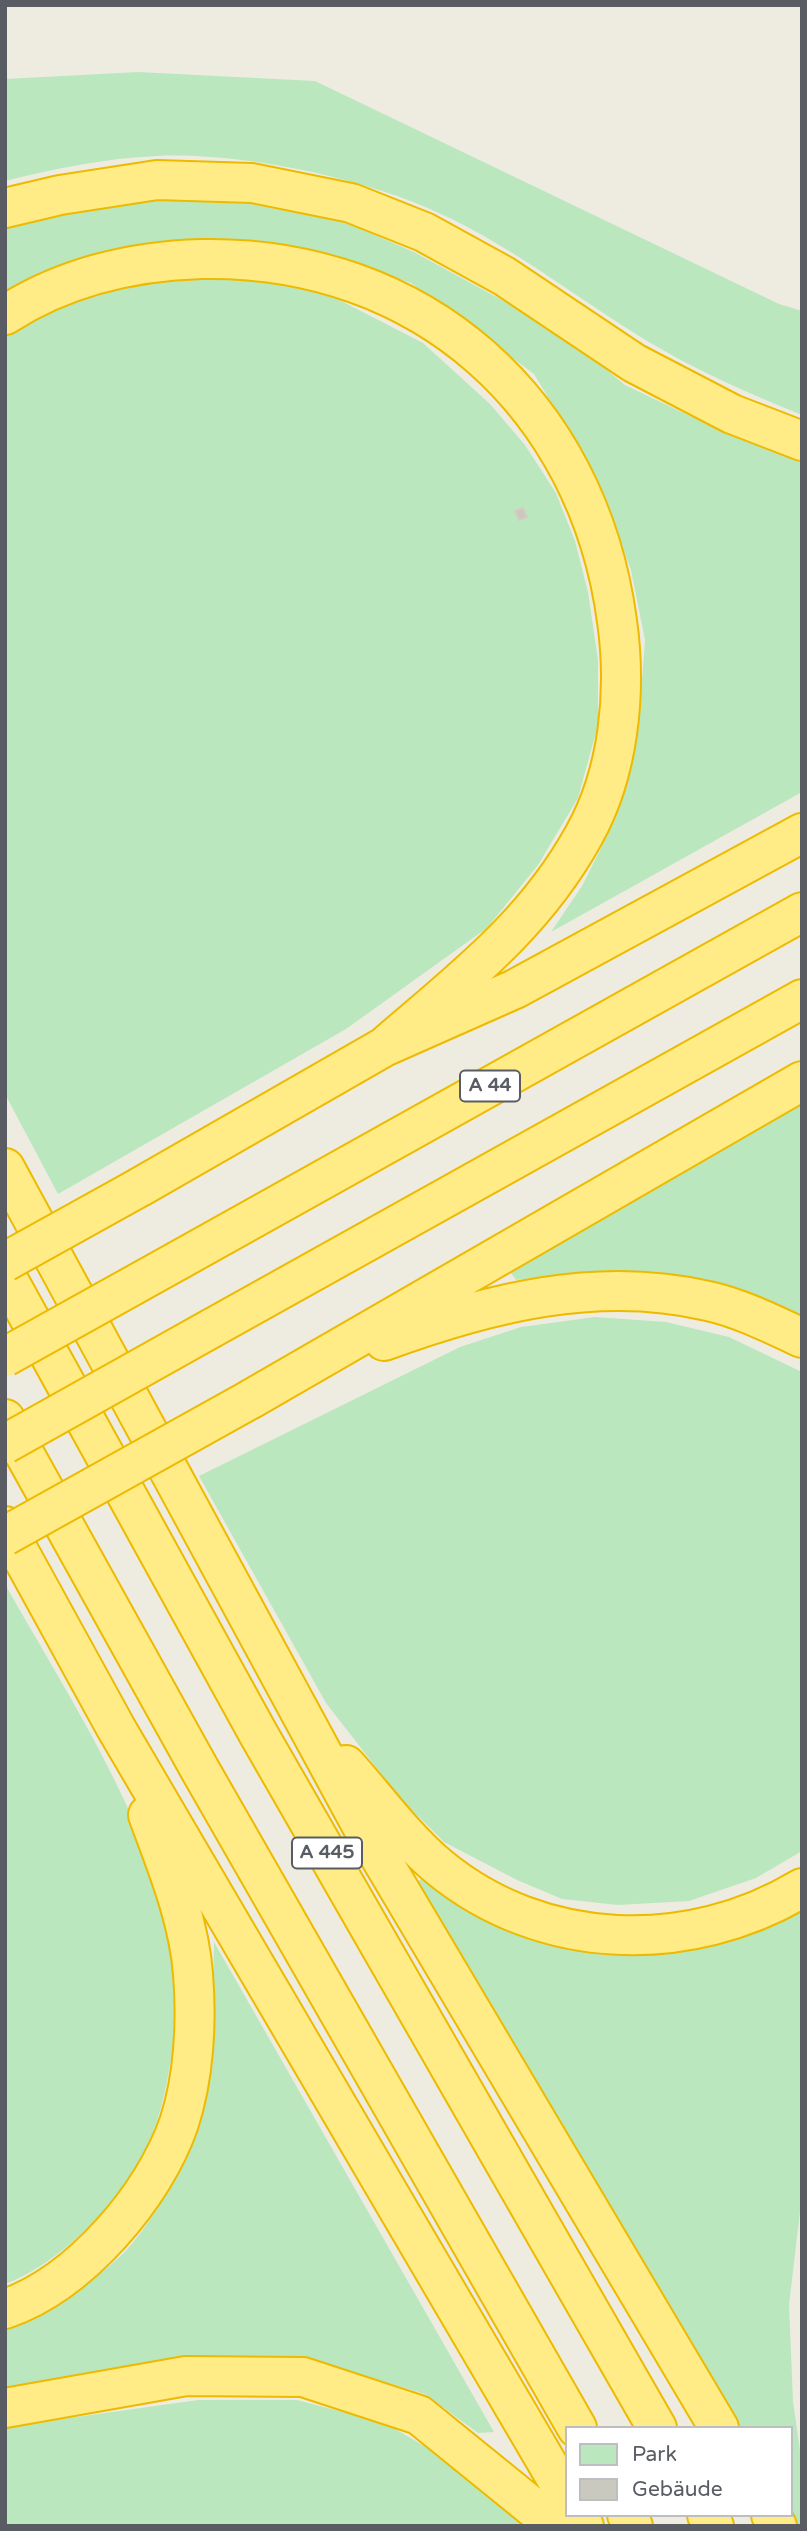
<!DOCTYPE html>
<html>
<head>
<meta charset="utf-8">
<style>
	body { margin:0 }
	#map { position:relative; width:807px; height:2531px; overflow:hidden; background:#eeece1; font-family:"Varela Round",sans-serif }
	canvas { display:block }
	.frame { position:absolute; inset:0; border:7px solid #595d63; pointer-events:none }
	.legend { position:absolute; left:565px; top:2426px; width:228px; height:91px; box-sizing:border-box; background:#fff; border:2px solid #bdbec1; margin:0; padding:9px 12px; list-style:none; font-size:21px; color:#595d63 }
	.legend li { display:flex; align-items:center; gap:14px; height:35px }
	.legend b { width:35px; border:2px solid #bdbec1 }
</style>
</head>
<body>
<div id="map">
<canvas width="807" height="2531"></canvas>
<div class="frame"></div>
<ul class="legend">
<li><b style="height:19px;background:#bbe7bf"></b>Park</li>
<li><b style="height:19px;background:#cac9c0"></b>Gebäude</li>
</ul>
</div>
<script>
const c = document.querySelector('canvas').getContext('2d');
c.lineJoin = 'round';
function paint(path, color) {
  c.fillStyle = color;
  c.fill(path, 'evenodd');
}
function stroke(path, color, width, dash) {
  c.strokeStyle = color;
  c.lineWidth = width;
  c.lineCap = dash ? 'butt' : 'round';
  c.setLineDash(dash || []);
  c.stroke(path);
}
function drawText(font, color, halo, rows, align = 'center') {
  c.font = font + ' "Varela Round",sans-serif';
  c.lineWidth = 7;
  c.setLineDash([]);
  c.textBaseline = 'middle';
  c.strokeStyle = halo;
  c.fillStyle = color;
  for (const [text, x, y, turn = 0] of rows) {
    c.save();
    c.translate(x, y);
    c.rotate((+turn || 0) * Math.PI / 180);
    c.textAlign = isNaN(turn) ? turn : align;
    if (halo) c.strokeText(text, 0, 0);
    c.fillText(text, 0, 0);
    c.restore();
  }
}
paint(new Path2D(`
	M138,72L315,81L779,304L802,311V415C750,394 697,371 649,342C579,300 515,248 441,214C365,178 241,152 157,156C106,158 54,169 5,181V79Z
	M159,200L250,204L347,223L414,252L564,334L625,385L692,417L802,457V792L551,932L582,886L615,820L639,722L645,640L631,570L594,473L534,374L411,283L340,258L235,241L187,244L5,299V227L64,213Z
	M181,274L278,280L324,292L423,343L490,404L525,445L556,493L575,541L588,592L598,660V725L578,798L538,865L487,928L346,1029L58,1194L5,1094V333L84,291Z
	M802,1102V1322L773,1303L674,1279L583,1272L516,1280L510,1272Z
	M595,1317L666,1322L729,1337L802,1372V1851L756,1878L689,1901L618,1905L562,1899L517,1880L444,1842L399,1797L326,1703L199,1476L460,1347L521,1327Z
	M5,1584C74,1708 180,1861 178,2007C178,2028 173,2050 169,2070C162,2112 151,2147 126,2183C99,2222 51,2267 5,2284Z
	M424,1877L518,1932L802,1904V2195L789,2305L793,2401L802,2465L801,2526H793L791,2515V2428H735L415,1883Z
	M214,1942L494,2432L478,2433L425,2394L308,2359L5,2388V2328C41,2317 105,2275 129,2247C155,2218 188,2159 199,2122C216,2065 212,2001 214,1942Z
	M198,2400H297L385,2423L443,2457L523,2526H5V2427Z`), '#bbe7bf');
const building = new Path2D(`
	M523,508L527,517L519,520L515,511Z`);
paint(building, '#cac9c0');
stroke(building, '#d3cebf', 2);
const highway = new Path2D(`
	M5,208L60,195L157,180L252,183L351,203L424,232L504,276L634,363L732,414L802,441
	M5,315C64,277 133,261 202,259C422,255 588,404 617,621C627,691 619,773 584,835C534,926 460,981 384,1047
	M5,1168L364,1830L719,2428
	M140,1187L384,1047L515,989L802,833
	M179,1260L802,912
	M5,1274L259,1735L657,2428
	M212,1328L802,999
	M384,1341C488,1303 598,1275 708,1301C740,1308 772,1324 802,1338
	M251,1399L802,1081
	M5,1419L199,1768L577,2428
	M5,1526L116,1728L567,2497
	M346,1765C375,1797 406,1840 439,1867C542,1952 689,1956 802,1888
	M5,2309C80,2283 154,2196 179,2123C194,2077 197,2022 193,1974C189,1920 167,1866 148,1815
	M5,2408L186,2376L303,2377L419,2415L546,2518L551,2526
	M578,2515L584,2526
	M627,2515L633,2526
	M707,2515L714,2526
	M771,2515L777,2526`);
stroke(highway, '#eeba00', 42);
stroke(highway, '#ffec86', 38);
const highwayBridge = new Path2D(`
	M5,1262L140,1187
	M5,1357L179,1260
	M5,1444L212,1328
	M5,1536L251,1399`);
stroke(highwayBridge, '#eeba00', 42, []);
stroke(highwayBridge, '#ffec86', 38);
for (const [x, y, w] of [
	[490,1086,60],
	[327,1853,70]
]) {
  const box = new Path2D();
  box.roundRect(x - w / 2, y - 15.5, w, 31, 5);
  c.fillStyle = '#fff';
  c.fill(box);
  stroke(box, '#595d63', 2);
}
drawText('bold 19px', '#595d63', null, [
	["A 44",490,1086],
	["A 445",327,1853]
]);
</script>
</body>
</html>
